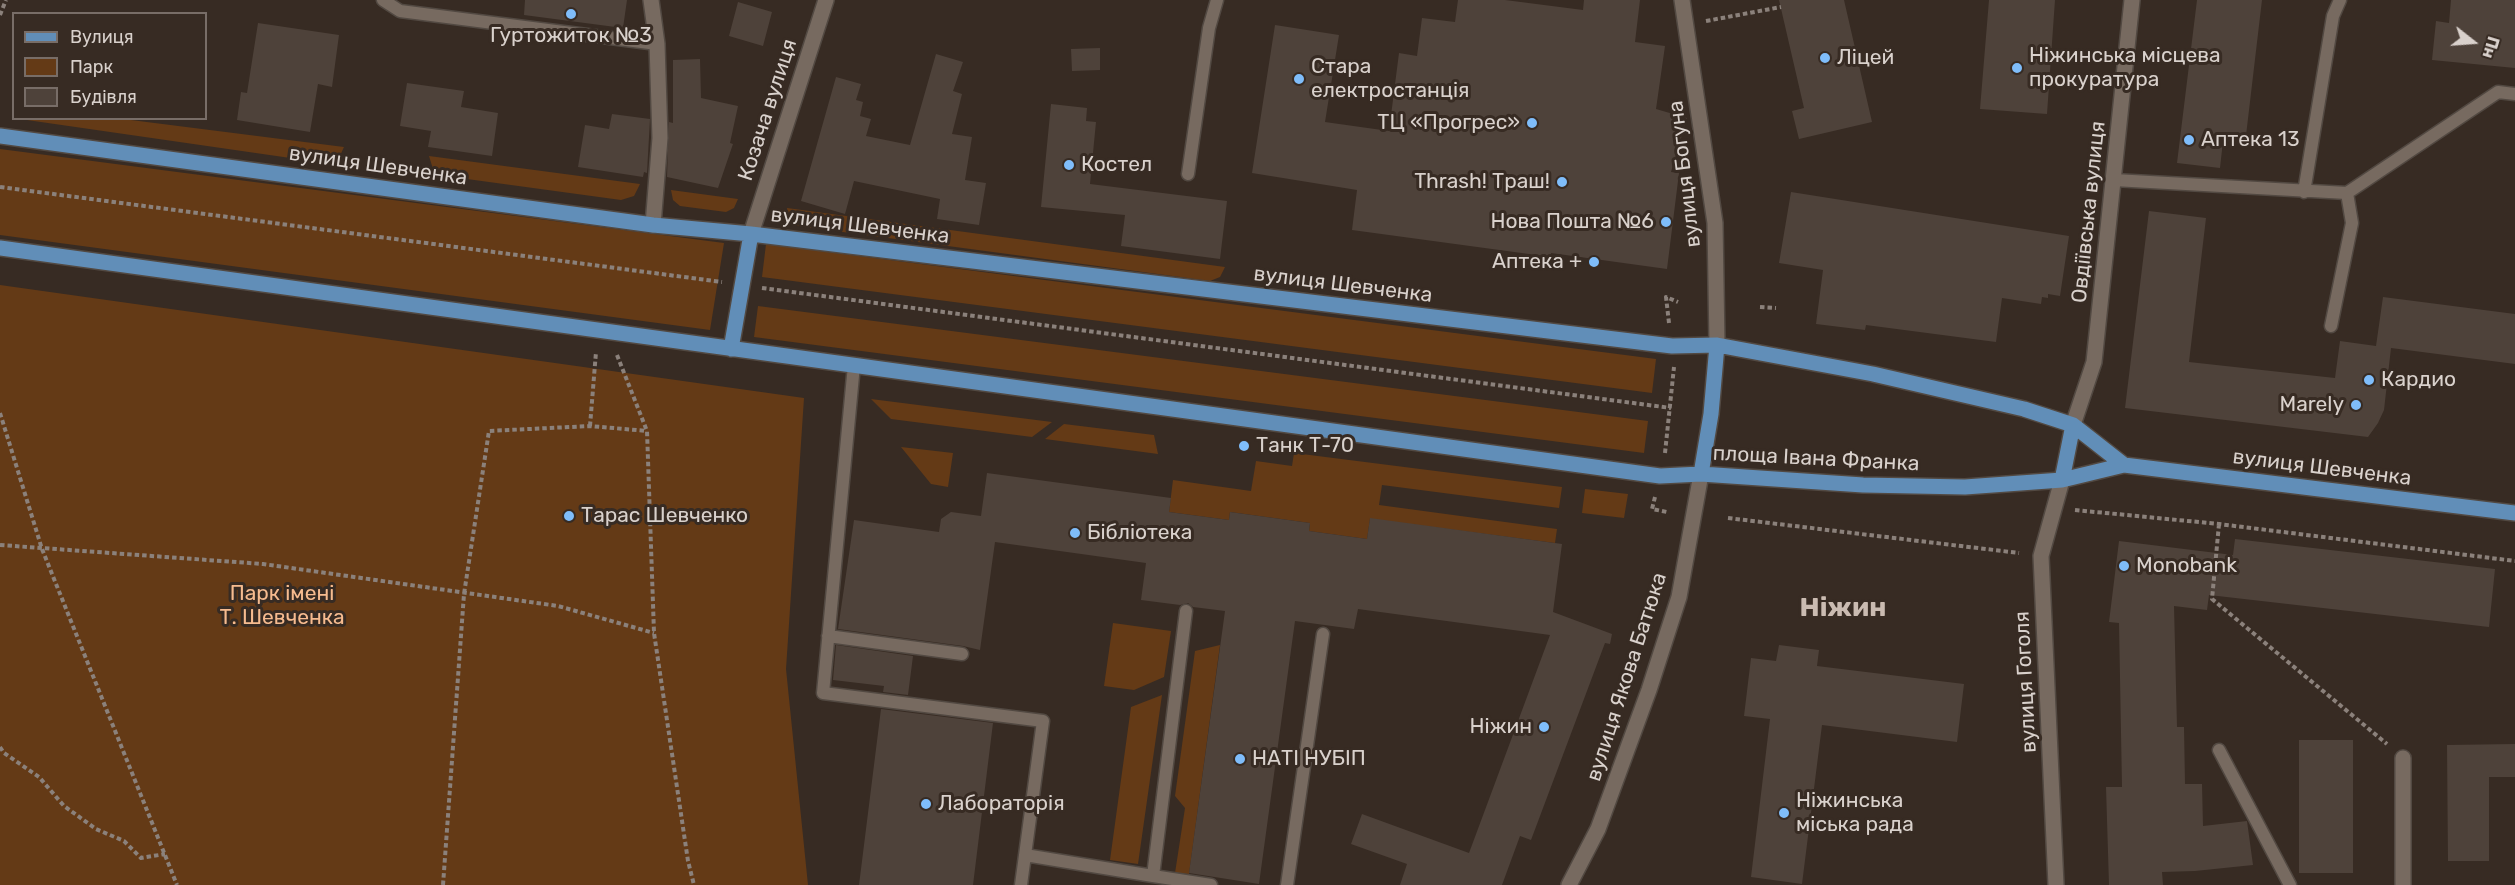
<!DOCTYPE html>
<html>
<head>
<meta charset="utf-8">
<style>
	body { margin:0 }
	#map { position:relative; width:2515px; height:885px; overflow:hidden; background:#372b23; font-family:Rubik,sans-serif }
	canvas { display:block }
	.legend { position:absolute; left:12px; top:12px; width:195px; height:108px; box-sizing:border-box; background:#372b23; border:2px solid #786d67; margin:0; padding:8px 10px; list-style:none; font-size:18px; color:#d9d1cc }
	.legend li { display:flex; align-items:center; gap:12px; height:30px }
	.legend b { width:30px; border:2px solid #786d67 }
	.north { position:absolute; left:2443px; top:12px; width:60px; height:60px; -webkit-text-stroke:4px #372b23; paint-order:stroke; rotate:107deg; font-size:16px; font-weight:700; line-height:24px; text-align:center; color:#d9d1cc }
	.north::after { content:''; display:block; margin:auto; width:21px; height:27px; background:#d9d1cc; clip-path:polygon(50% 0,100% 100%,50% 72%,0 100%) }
</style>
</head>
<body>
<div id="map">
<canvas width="2515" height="885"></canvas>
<ul class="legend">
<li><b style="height:8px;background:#618eb8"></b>Вулиця</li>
<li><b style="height:16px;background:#643a16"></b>Парк</li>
<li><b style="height:16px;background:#4e423a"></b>Будівля</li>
</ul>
<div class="north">Пн</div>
</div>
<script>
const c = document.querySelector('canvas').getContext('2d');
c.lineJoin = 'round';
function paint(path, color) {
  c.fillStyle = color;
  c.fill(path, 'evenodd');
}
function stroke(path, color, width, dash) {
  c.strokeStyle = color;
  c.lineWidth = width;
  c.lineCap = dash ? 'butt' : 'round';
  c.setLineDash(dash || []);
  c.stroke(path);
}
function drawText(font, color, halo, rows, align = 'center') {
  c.font = font + ' Rubik,sans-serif';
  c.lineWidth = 6;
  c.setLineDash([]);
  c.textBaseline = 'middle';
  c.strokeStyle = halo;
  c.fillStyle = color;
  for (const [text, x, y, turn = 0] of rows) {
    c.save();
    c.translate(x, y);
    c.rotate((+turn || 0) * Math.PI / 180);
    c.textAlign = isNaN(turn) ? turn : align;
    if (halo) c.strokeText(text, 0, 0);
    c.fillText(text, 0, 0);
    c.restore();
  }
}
paint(new Path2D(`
	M20,119H123L344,147L338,160L325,163Z
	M0,149L724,243L710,330L0,235Z
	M429,156L640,184L634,196L621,200L445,176L433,169Z
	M671,190L738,199L734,208L726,212L680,206L673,200Z
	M787,208L1225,267L1220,277L1210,281L798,226L788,220Z
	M766,244L1656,359L1652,393L762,277Z
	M0,285L804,398L786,669L808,885H0Z
	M758,306L1648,421L1644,453L754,337Z
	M871,399L1052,422L1032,437L891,419Z
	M1064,424L1154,435L1158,454L1045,439Z
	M901,447L953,453L948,487L931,484Z
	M1294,453L1562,487L1559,508L1382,485L1379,505L1557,529L1555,543L1370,519L1367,539L1309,531L1310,523L1230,512L1229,520L1169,512L1173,480L1251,491L1256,461L1292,466Z
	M1585,489L1628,494L1624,518L1582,513Z
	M1113,623L1171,631L1164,677L1134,690L1104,686Z
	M1220,645L1189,874L1175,873L1185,808L1175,796L1195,651Z
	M1162,695L1138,864L1110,860L1131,707Z`), '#643a16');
paint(new Path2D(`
	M525,0H627L623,28L524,15Z
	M1458,0H1505L1583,10L1584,0H1640L1635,42L1665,46L1656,109L1687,118L1671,172L1679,173L1667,269L1551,253V257L1352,230L1357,190L1252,173L1275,25L1339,35L1325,122L1389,131L1399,53L1417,56L1422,18L1455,22Z
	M1779,0H1844L1872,122L1799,139L1792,111L1804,108Z
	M1989,0H2055L2047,114L1980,109Z
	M2197,0H2262L2245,144L2223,141L2220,168L2177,163Z
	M2451,0H2515V68L2432,60L2436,21L2449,23Z
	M738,2L772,12L763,46L729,36Z
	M258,23L339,35L332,87L318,84L310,132L237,120L241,92L247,93Z
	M1100,48V70L1072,71L1071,49Z
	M936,54L963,62L953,91L962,94L952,134L972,137L965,180L986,183L979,225L937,219L940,199L854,181L845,214L801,201L836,77L861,84L856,100L863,102L860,116L871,119L866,136L910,145Z
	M700,59L701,98L738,106L730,143L733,144L718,188L667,177L669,122L673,123V60Z
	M407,83L464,91L461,107L498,113L492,156L428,147L431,131L400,126Z
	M1051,104L1087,108L1086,121L1096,122L1090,184L1227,201L1220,259L1121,246L1125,215L1041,207Z
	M612,114L650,119L647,173L644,172L643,177L578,167L585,125L609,129Z
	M1791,192L2069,236L2060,296L2048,294V298L2042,297L2041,304L2002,298L1996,342L1866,325L1865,330L1816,324L1823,270L1779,263Z
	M2149,211L2206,218L2189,362L2335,378L2340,341L2376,346L2383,297L2515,314V364L2391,348L2384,410L2378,423L2368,437L2125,408Z
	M987,473L1171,498L1169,512L1229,520L1230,512L1310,523L1309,531L1367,539L1370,518L1562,544L1553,612L1612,634L1610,644L1605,643L1531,840L1520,836L1502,885H1400L1407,864L1351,844L1362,814L1469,853L1550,635L1358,609L1354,629L1295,621L1259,884L1189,873L1225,611L1193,607L1188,603L1180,605L1141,600L1146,563L995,542L980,650L963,646L838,629L854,520L939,532L941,519L951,512L981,516Z
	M2235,539L2495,569L2489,627L2209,595L2207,610L2174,606L2177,727H2184L2185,784H2202L2203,826L2247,821L2253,865L2195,871L2162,872L2163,885H2109L2106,787H2122L2119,623L2109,622L2119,541L2233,555Z
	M836,645L913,656L908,695L883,692L884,686L833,680Z
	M1779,645L1819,650L1817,666L1964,684L1957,742L1822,725L1802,884L1751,877L1770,719L1744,716L1751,658L1776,661Z
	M881,709L993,723L973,885H859Z
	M2299,740H2353V873H2299Z
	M2515,744V777H2489V861H2448L2447,745Z`), '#4e423a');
const lane = new Path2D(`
	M383,0L400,11L657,44
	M1188,174L1209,28L1217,0
	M2114,180L2347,193L2498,92L2515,94
	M2304,192L2333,16L2340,0
	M2331,326L2352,223L2347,193
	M854,365L823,693L1043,721L1021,885
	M828,636L962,654
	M2219,750L2290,885
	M1025,855L1153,876L1186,611
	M1153,876L1211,885
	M1287,885L1323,634`);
const street = new Path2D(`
	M651,0L657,44L660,138L653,225
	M1682,0L1715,223L1717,345
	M751,234L826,0
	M2056,885L2041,556L2062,480
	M2403,885V758`);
const secondary = new Path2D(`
	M2073,425L2094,362L2132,0
	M1569,885L1598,829L1649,690L1679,597L1701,474`);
const primary = new Path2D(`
	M0,136L653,225L751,234L1672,346L1717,345L1873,374L2024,409L2073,425L2124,465
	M0,248L1660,476L1701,474L1863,485L1965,487L2062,480L2124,465L2515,513
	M731,349L751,234
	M1701,474L1711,414L1717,345
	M2062,480L2073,425`);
stroke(lane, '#524942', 15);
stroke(street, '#524942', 18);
stroke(secondary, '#524942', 18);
stroke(primary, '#524942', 18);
stroke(new Path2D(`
	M0,15L6,0
	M1706,21L1781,7
	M0,187L722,282
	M762,288L1671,408
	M1760,307L1776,308
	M1669,323L1666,297L1678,302
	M617,355L647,431L654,633L688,861L694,885
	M0,413L42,549L177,885
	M590,426L596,352
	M1665,453L1674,367
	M1655,497L1652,509L1667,512
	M2075,510L2219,524L2515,561
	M1728,518L2019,553
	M2219,524L2212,599L2387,744
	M0,545L263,564L558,606L654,633
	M0,747L4,753L39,777L64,806L96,829L124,841L141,858L165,854
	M443,885L464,594L489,431L590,426L647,431`), '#8b817b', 4, [4.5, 3]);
stroke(lane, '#776a60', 12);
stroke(street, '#776a60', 15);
stroke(secondary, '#776a60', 15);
stroke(primary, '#618eb8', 15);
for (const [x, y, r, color] of [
	[571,14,6,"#7fbdfa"],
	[1825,58,6,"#7fbdfa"],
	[2017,68,6,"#7fbdfa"],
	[1299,79,6,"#7fbdfa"],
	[1532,123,6,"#7fbdfa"],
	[2189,140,6,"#7fbdfa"],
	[1069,165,6,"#7fbdfa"],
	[1562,182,6,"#7fbdfa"],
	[1666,222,6,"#7fbdfa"],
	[1594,262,6,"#7fbdfa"],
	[2369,380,6,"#7fbdfa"],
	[2356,405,6,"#7fbdfa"],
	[1244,446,6,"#7fbdfa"],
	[569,516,6,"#7fbdfa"],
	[1075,533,6,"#7fbdfa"],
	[2124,566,6,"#7fbdfa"],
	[1544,727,6,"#7fbdfa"],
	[1240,759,6,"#7fbdfa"],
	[926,804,6,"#7fbdfa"],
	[1784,813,6,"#7fbdfa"]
]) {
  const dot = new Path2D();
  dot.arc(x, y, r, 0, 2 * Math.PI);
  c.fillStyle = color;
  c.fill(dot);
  stroke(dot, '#372b23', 2);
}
drawText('21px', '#d9d1cc', '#372b23', [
	["Гуртожиток №3",571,36,"center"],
	["Ніжинська місцева",2029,56],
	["прокуратура",2029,80],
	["Ліцей",1837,58],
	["Cтара",1311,67],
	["електростанція",1311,91],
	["ТЦ «Прогрес»",1520,123,"right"],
	["Аптека 13",2201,140],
	["Костел",1081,165],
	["Thrash! Траш!",1550,182,"right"],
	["Нова Пошта №6",1654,222,"right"],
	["Аптека +",1582,262,"right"],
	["Кардио",2381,380],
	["Marely",2344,405,"right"],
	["Танк Т-70",1256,446],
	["Тарас Шевченко",581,516],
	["Бібліотека",1087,533],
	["Monobank",2136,566],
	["Ніжин",1532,727,"right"],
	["НАТІ НУБІП",1252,759],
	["Ніжинська",1796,801],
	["міська рада",1796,825],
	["Лабораторія",938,804]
], 'left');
drawText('21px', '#d9d1cc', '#372b23', [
	["Козача вулиця",768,110,-72],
	["вулиця Шевченка",378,166,8],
	["вулиця Богуна",1685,174,-97],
	["Овдіївська вулиця",2089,212,-84],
	["вулиця Шевченка",860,226,7],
	["вулиця Шевченка",1343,285,7],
	["площа Івана Франка",1816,459,3],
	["вулиця Шевченка",2322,468,7],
	["вулиця Якова Батюка",1627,677,-72],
	["вулиця Гоголя",2026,682,-93]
]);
drawText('21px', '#f6bb8f', '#372b23', [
	["Парк імені",282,594],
	["Т. Шевченка",282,618]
]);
drawText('bold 27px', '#cabbb1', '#372b23', [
	["Ніжин",1843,608]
]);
</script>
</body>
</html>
